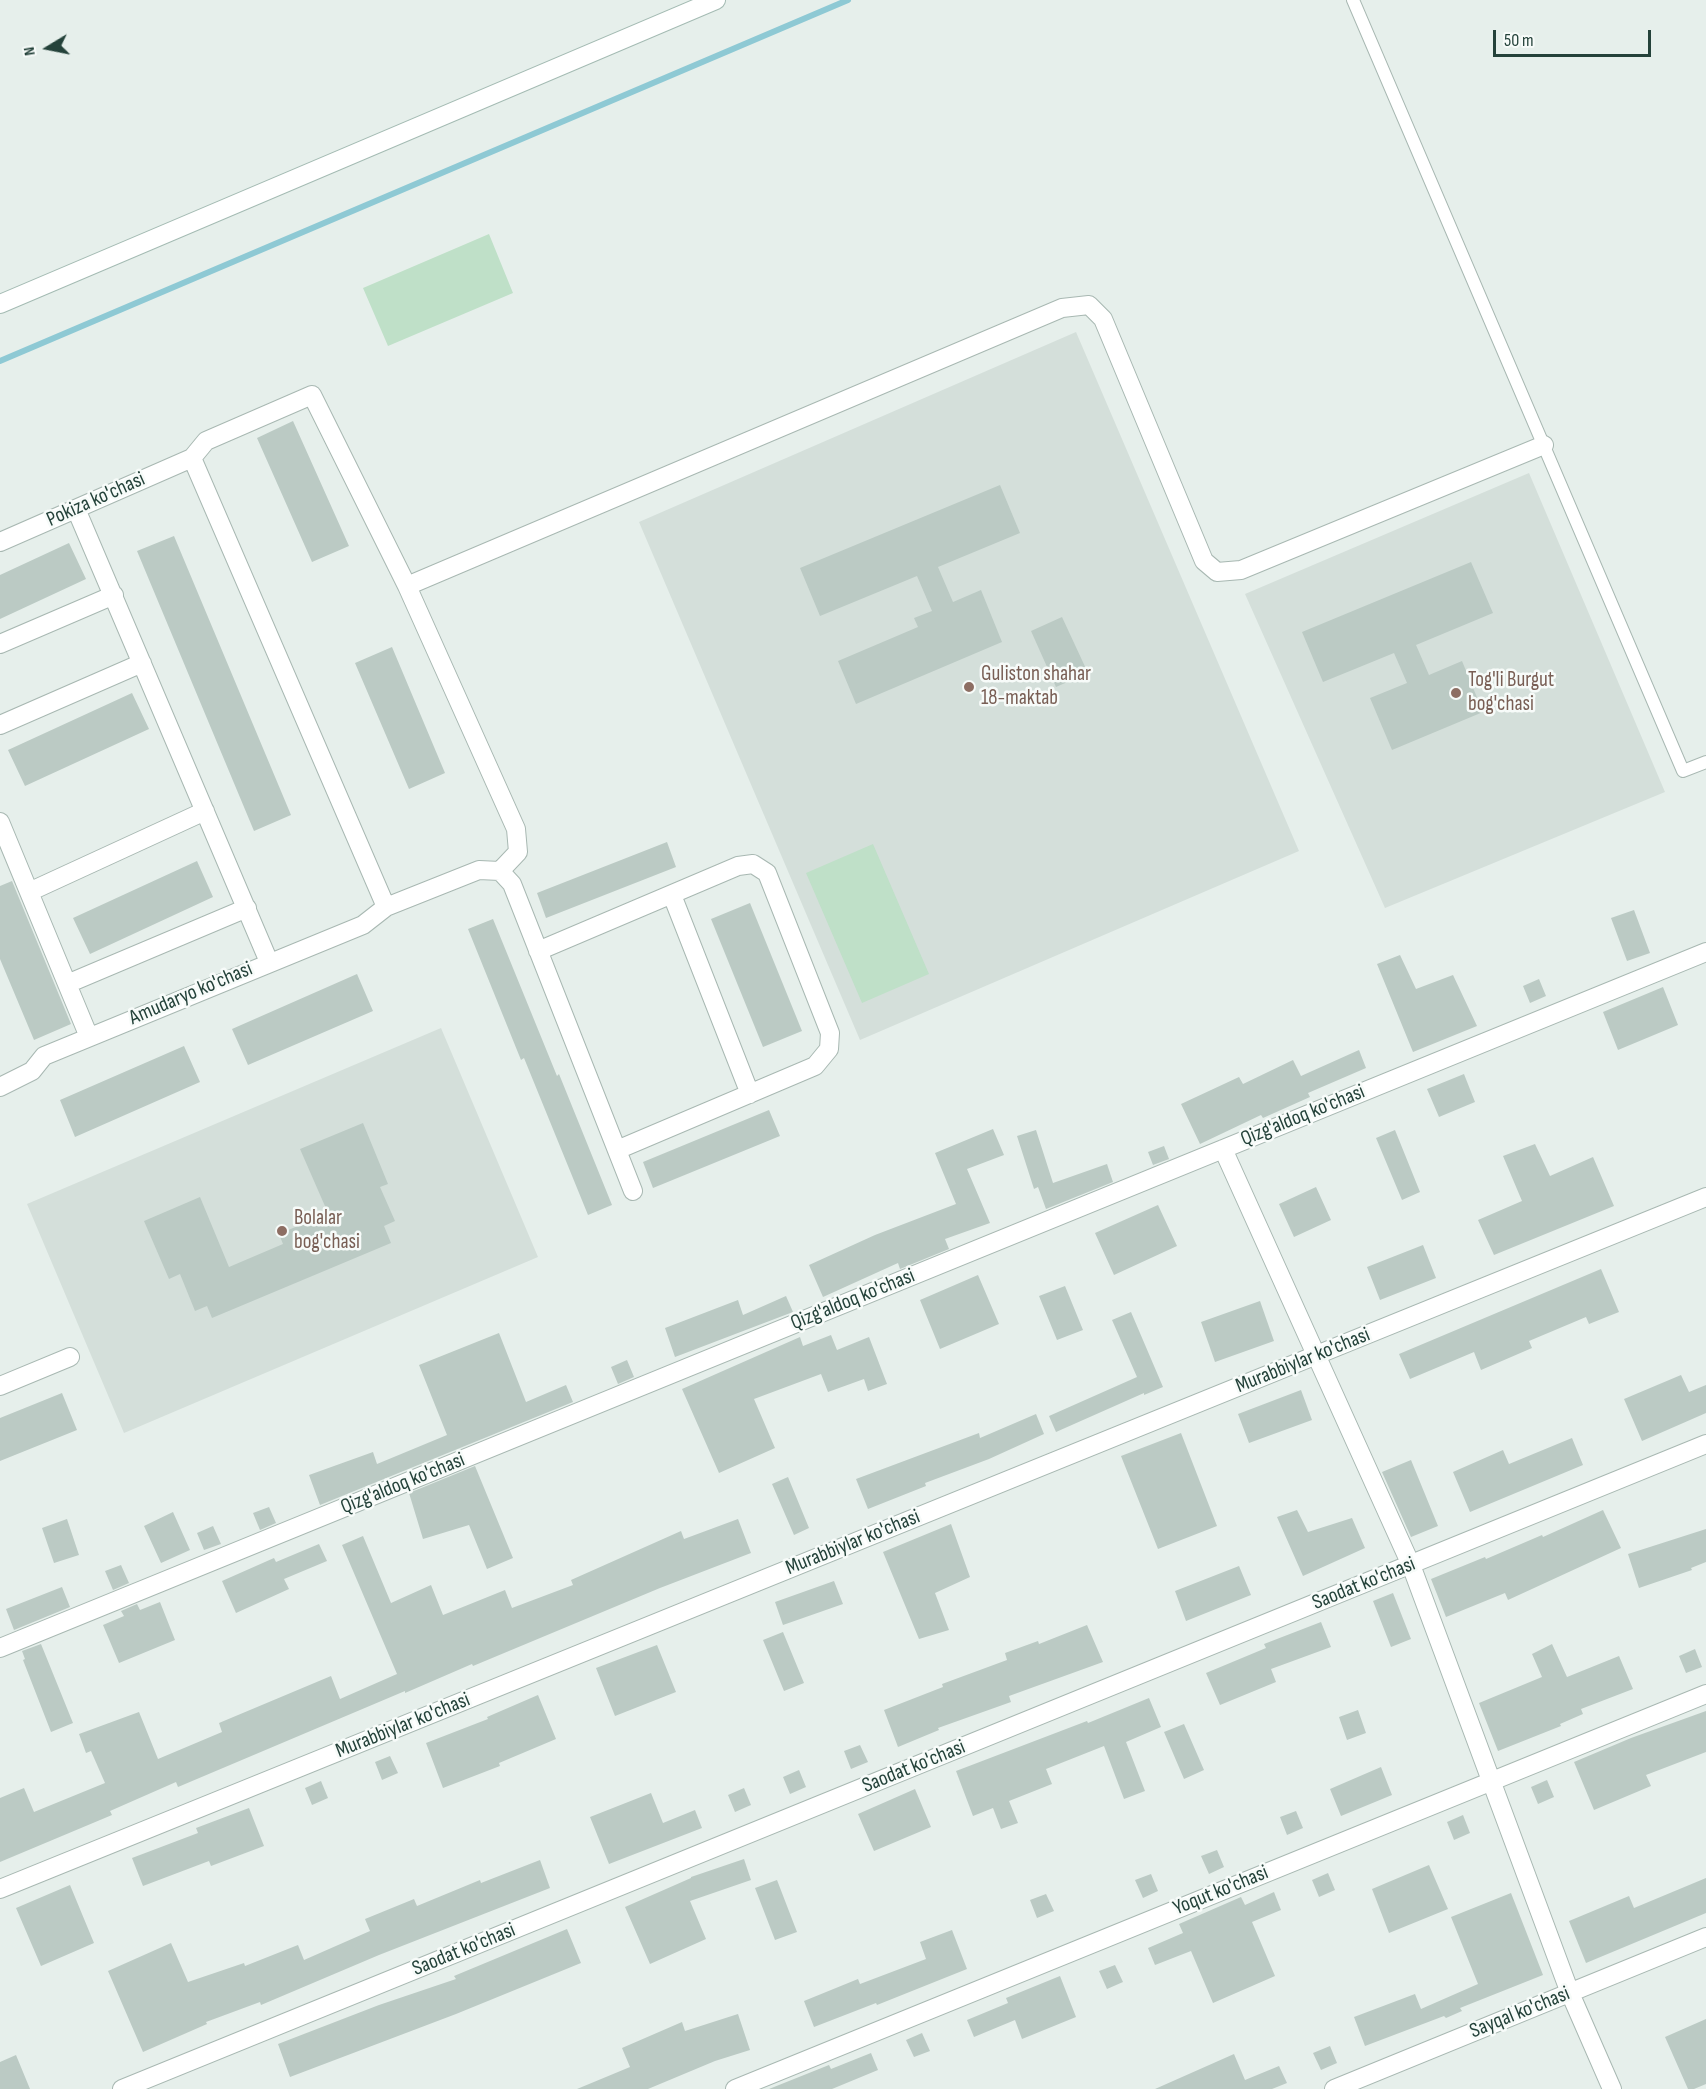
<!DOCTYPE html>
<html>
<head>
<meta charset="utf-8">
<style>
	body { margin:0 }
	#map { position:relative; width:1706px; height:2089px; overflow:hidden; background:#e6efeb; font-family:"Sofia Sans Condensed",sans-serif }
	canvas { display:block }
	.north { position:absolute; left:18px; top:18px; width:60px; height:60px; -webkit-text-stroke:4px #f7fbf9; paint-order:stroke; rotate:260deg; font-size:16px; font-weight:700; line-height:24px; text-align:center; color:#24423a }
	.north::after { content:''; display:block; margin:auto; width:21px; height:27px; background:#24423a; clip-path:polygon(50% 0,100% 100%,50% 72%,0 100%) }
	.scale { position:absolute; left:1493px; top:30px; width:158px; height:27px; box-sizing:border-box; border:3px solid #24423a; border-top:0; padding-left:8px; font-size:18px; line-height:21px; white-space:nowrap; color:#24423a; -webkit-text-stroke:4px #f7fbf9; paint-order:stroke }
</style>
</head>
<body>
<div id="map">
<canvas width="1706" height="2089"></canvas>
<div class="north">N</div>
<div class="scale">50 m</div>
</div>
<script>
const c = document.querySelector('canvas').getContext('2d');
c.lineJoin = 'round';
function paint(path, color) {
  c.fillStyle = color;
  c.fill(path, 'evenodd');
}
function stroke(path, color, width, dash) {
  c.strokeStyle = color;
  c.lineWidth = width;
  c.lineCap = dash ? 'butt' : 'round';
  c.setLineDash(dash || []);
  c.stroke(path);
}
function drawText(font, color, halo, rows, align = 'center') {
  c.font = font + ' "Sofia Sans Condensed",sans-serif';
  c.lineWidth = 5;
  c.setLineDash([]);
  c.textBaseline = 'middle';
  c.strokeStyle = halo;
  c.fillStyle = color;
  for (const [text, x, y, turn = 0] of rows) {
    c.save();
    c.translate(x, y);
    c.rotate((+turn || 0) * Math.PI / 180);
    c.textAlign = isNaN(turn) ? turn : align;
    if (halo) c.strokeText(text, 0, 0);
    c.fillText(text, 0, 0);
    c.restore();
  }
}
paint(new Path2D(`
	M1076,332L1299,851L860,1040L639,522Z
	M1529,473L1665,792L1385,908L1245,594Z
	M441,1028L538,1257L124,1433L27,1204Z`), '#d4dfda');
paint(new Path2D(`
	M489,234L513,293L388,346L363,288Z
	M873,844L929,974L862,1003L806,873Z`), '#bfe0c8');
stroke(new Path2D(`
	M0,361L848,0`), '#8ec9d4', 6);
paint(new Path2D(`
	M293,421L349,546L312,562L257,438Z
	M1000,485L1020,533L938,567L953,602L981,590L1002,642L856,704L838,661L918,627L914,618L932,611L917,576L820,616L800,568Z
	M174,536L291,815L254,831L137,551Z
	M69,543L86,579L0,619V575Z
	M1471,562L1493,613L1416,645L1429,675L1462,661L1483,712L1392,750L1370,698L1407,683L1394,653L1323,682L1302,632Z
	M1062,617L1088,673L1056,687L1031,631Z
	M392,647L445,773L409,789L355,663Z
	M132,693L149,729L25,786L8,750Z
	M667,842L676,867L546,918L537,893Z
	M197,861L213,897L90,954L73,918Z
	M12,881L71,1024L34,1040L0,959V886Z
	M750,903L802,1031L763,1047L711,919Z
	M1634,910L1650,953L1627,961L1611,918Z
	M493,919L557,1076L559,1074L612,1205L588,1215L524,1058L521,1060L468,929Z
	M1400,955L1416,989L1453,975L1477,1026L1413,1052L1377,964Z
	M357,974L373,1011L248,1065L232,1029Z
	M1539,979L1546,996L1530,1003L1523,986Z
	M1663,987L1678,1025L1618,1050L1603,1012Z
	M184,1046L200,1082L75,1137L60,1100Z
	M1359,1050L1366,1068L1308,1093L1310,1097L1263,1118L1261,1115L1200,1144L1181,1104L1239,1077L1243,1084L1293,1060L1301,1076Z
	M1464,1074L1475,1102L1439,1117L1427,1089Z
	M769,1110L780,1136L653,1188L643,1162Z
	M363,1123L388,1184L380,1187L395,1221L384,1226L391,1243L212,1318L207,1306L195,1311L180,1274L169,1279L144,1221L200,1197L229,1267L283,1244L279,1234L328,1213L300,1149Z
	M993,1129L1004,1155L967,1169L990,1223L945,1239L949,1249L900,1269L898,1263L823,1297L809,1265L875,1235L956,1204L935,1153Z
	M1036,1130L1053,1183L1107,1164L1113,1182L1046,1209L1038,1187L1034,1189L1017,1136Z
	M1395,1130L1420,1192L1402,1200L1376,1138Z
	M1535,1144L1550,1176L1593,1157L1614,1206L1494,1255L1478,1220L1522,1201L1503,1156Z
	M1164,1146L1169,1159L1153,1165L1148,1152Z
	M1316,1187L1331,1220L1294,1237L1279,1204Z
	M1158,1205L1177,1246L1114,1275L1095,1233Z
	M1423,1245L1436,1278L1380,1300L1367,1267Z
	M1601,1269L1619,1312L1589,1324L1586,1317L1529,1341L1532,1348L1481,1370L1474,1352L1410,1379L1399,1354Z
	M978,1275L999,1324L940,1349L920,1300Z
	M1065,1286L1083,1330L1057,1340L1039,1296Z
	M786,1296L793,1312L675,1357L665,1328L738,1300L743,1315Z
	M1260,1301L1274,1341L1215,1362L1201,1322Z
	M1131,1312L1163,1387L1144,1395V1393L1056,1432L1049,1416L1137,1377L1112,1320Z
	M499,1333L526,1402L566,1385L573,1402L320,1505L309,1475L373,1452L377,1464L447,1435L419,1365Z
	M831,1335L837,1350L869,1337L887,1384L868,1391L864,1379L828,1392L821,1374L754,1399L775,1448L719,1473L682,1389L800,1337L803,1346Z
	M627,1360L634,1377L618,1384L611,1367Z
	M1681,1375L1689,1392L1706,1385V1413L1642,1441L1624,1399Z
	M1301,1390L1312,1420L1249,1443L1238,1414Z
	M62,1393L77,1430L0,1461V1418Z
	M1036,1414L1044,1434L989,1459L925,1483L926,1486L868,1509L856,1479L979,1433L980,1438Z
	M1181,1433L1217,1526L1158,1549L1121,1456Z
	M1572,1438L1583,1465L1470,1512L1453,1472L1503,1450L1509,1464Z
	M1411,1460L1438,1526L1411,1537L1382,1472Z
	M475,1466L513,1558L487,1569L469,1525L423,1539L409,1493Z
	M788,1477L809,1528L794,1535L772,1484Z
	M269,1507L276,1523L260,1530L253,1513Z
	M1297,1510L1308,1532L1352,1518L1365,1548L1303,1576L1277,1517Z
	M1603,1510L1621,1548L1508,1600L1505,1593L1446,1617L1431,1579L1485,1557L1486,1559L1542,1535L1543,1537Z
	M173,1512L190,1550L161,1563L144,1526Z
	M67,1519L79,1555L54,1563L42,1528Z
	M738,1519L751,1553L660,1588L473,1666L472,1664L405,1693V1691L178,1787L176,1782L110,1811L112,1815L0,1862V1798L24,1788L34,1812L105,1783L91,1751L86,1753L79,1734L139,1712L158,1759L222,1732L219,1723L331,1676L340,1699L397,1674L342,1545L363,1536L391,1603L431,1585L443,1615L505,1590L512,1608L573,1585L571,1580L681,1531L684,1539Z
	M951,1524L970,1577L935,1593L949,1630L919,1639L883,1552Z
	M213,1526L221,1544L204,1550L197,1533Z
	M1706,1529V1562L1691,1568L1692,1570L1639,1588L1628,1554Z
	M319,1544L327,1561L284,1579L289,1589L236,1613L222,1581L274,1558L276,1562Z
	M121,1565L129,1583L113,1590L105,1571Z
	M1239,1566L1251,1595L1186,1621L1175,1591Z
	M834,1581L843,1604L783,1625L775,1602Z
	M62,1587L70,1607L14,1630L6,1609Z
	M1393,1593L1411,1639L1391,1647L1373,1601Z
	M160,1602L175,1640L119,1663L103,1625L124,1616L121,1611L137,1604L140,1610Z
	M1321,1622L1331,1647L1271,1669L1276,1682L1220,1705L1206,1673L1266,1648L1264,1644Z
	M1087,1625L1103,1662L1009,1696L1011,1702L938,1728L939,1730L898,1747L884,1710L943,1687L942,1684L1007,1660L1005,1653L1038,1641L1039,1644Z
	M783,1632L804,1683L784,1691L763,1640Z
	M41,1644L73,1723L51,1732L23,1660L25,1659L22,1651Z
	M1552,1644L1567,1677L1619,1656L1633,1689L1581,1709L1583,1714L1560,1724L1561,1726L1498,1751L1479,1703L1542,1677L1532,1654Z
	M657,1645L676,1692L615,1716L596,1668Z
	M1695,1649L1702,1667L1686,1673L1679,1656Z
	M538,1695L556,1739L499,1763L500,1766L443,1788L426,1743L488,1719L487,1717Z
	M1149,1698L1161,1727L1126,1742L1145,1791L1124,1799L1104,1746L1046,1769L1052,1784L1009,1801L1018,1823L1001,1829L993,1808L973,1816L956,1771L1087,1721L1088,1723Z
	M1358,1710L1366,1733L1347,1740L1339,1717Z
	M1706,1711V1752L1646,1775L1651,1786L1594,1810L1574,1762L1631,1738Z
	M1184,1724L1204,1770L1184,1779L1164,1732Z
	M860,1745L868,1762L851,1769L844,1751Z
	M390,1756L398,1773L382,1780L375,1762Z
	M1381,1767L1392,1795L1341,1816L1330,1789Z
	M799,1770L806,1787L790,1794L783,1777Z
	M1547,1780L1554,1797L1538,1804L1531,1787Z
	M321,1781L328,1798L312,1805L305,1788Z
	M744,1788L751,1805L735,1812L728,1795Z
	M915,1789L931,1827L874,1851L858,1814Z
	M651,1793L663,1823L695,1810L702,1828L609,1864L590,1817Z
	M249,1808L264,1846L211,1866L209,1861L143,1886L132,1858L198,1833L196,1828Z
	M1296,1811L1303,1828L1287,1835L1280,1817Z
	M1463,1815L1470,1833L1454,1840L1447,1822Z
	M1217,1850L1224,1867L1209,1874L1201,1856Z
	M744,1859L751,1880L690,1901L706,1939L650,1964L625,1907L691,1878V1877Z
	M540,1860L550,1888L379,1955L261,2005L260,2002L206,2022L207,2024L143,2052L108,1971L171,1943L188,1982L244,1963L245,1966L298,1945L304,1960L370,1931L365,1919L414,1899L417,1906L480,1880L481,1883Z
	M1429,1865L1448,1909L1389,1933L1372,1889Z
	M1328,1873L1335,1890L1319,1897L1312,1880Z
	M1151,1874L1158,1891L1143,1898L1135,1880Z
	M1706,1878V1913L1586,1963L1569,1921L1629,1896L1634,1908Z
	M777,1880L797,1932L775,1940L755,1888Z
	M70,1885L94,1943L41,1966L16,1908Z
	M1274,1892L1281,1910L1252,1922L1275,1976L1213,2003L1191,1951L1155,1965L1148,1948L1183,1933L1179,1924L1241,1897L1245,1905Z
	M1511,1893L1543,1975L1460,2008L1462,2011L1446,2018L1444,2016L1365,2046L1354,2017L1415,1994L1421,2009L1478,1984L1451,1917Z
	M1046,1894L1054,1911L1037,1918L1030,1900Z
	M567,1929L581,1963L456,2014L290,2077L278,2044L379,2005L456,1979L454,1976Z
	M952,1930L967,1969L877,2005L876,2003L814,2027L804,2001L858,1979L860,1984L926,1959L920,1942Z
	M1115,1965L1123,1982L1107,1989L1099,1971Z
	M1060,1976L1076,2017L1022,2039L1015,2020L974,2037L967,2020L1008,2003L1006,1998Z
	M738,2014L750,2050L715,2061L648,2089H577L630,2067L622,2048L682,2022L685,2031Z
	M1706,2019V2084L1694,2089H1688L1665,2037Z
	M922,2033L930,2051L914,2057L906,2040Z
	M1330,2046L1337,2063L1321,2070L1313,2053Z
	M871,2053L878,2070L832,2089H769L829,2065L831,2069Z
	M1234,2054L1245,2080L1279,2066L1287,2083L1272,2089H1155Z
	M16,2055L30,2089H0V2062Z`), '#bbcac4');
const lane = new Path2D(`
	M1353,0L1683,771L1706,762`);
const street = new Path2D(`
	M192,458L386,907
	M76,509L269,962
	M0,542L192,458L206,441L312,395L407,586L516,829L518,852L500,871
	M407,586L1062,308L1089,305L1103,319L1204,561L1217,572L1241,570L1544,445
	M0,644L114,595
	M0,725L142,663
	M0,822L89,1037
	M29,892L205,811
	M672,895L750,1094
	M538,951L738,866L753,864L767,873L830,1033L829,1049L815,1066L617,1150
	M67,984L247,908
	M0,1087L32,1071L44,1056L363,925L386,907L479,870L500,871L512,884L633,1191
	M1223,1149L1411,1565L1570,1993L1612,2089
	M0,1386L70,1357
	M0,1648L1706,952
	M0,1889L1706,1197
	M122,2089L1706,1444
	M735,2089L1706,1694
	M1334,2089L1706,1937`);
const secondary = new Path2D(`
	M0,304L716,0`);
stroke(lane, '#a8b8b2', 14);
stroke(street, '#a8b8b2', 20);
stroke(secondary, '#a4bbb3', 20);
stroke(lane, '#fff', 12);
stroke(street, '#fff', 18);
stroke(secondary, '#fff', 18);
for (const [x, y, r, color] of [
	[969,687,6,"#8d6e63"],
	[1456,693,6,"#8d6e63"],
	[282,1231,6,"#8d6e63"]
]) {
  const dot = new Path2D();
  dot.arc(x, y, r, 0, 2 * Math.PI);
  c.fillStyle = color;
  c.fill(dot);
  stroke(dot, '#f7fbf9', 2);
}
drawText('21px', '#24423a', '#f7fbf9', [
	["Pokiza ko'chasi",96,500,-24],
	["Amudaryo ko'chasi",191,994,-23],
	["Qizg'aldoq ko'chasi",1303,1116,-22],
	["Qizg'aldoq ko'chasi",853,1300,-22],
	["Murabbiylar ko'chasi",1303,1361,-22],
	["Qizg'aldoq ko'chasi",403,1484,-22],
	["Murabbiylar ko'chasi",853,1543,-22],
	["Saodat ko'chasi",1364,1584,-22],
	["Murabbiylar ko'chasi",403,1726,-22],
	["Saodat ko'chasi",914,1767,-22],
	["Yoqut ko'chasi",1221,1891,-22],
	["Saodat ko'chasi",464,1950,-22],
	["Sayqal ko'chasi",1520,2013,-22]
]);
drawText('21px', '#785e54', '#f7fbf9', [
	["Guliston shahar",981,675],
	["18-maktab",981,699],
	["Tog'li Burgut",1468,681],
	["bog'chasi",1468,705],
	["Bolalar",294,1219],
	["bog'chasi",294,1243]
], 'left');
</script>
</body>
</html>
